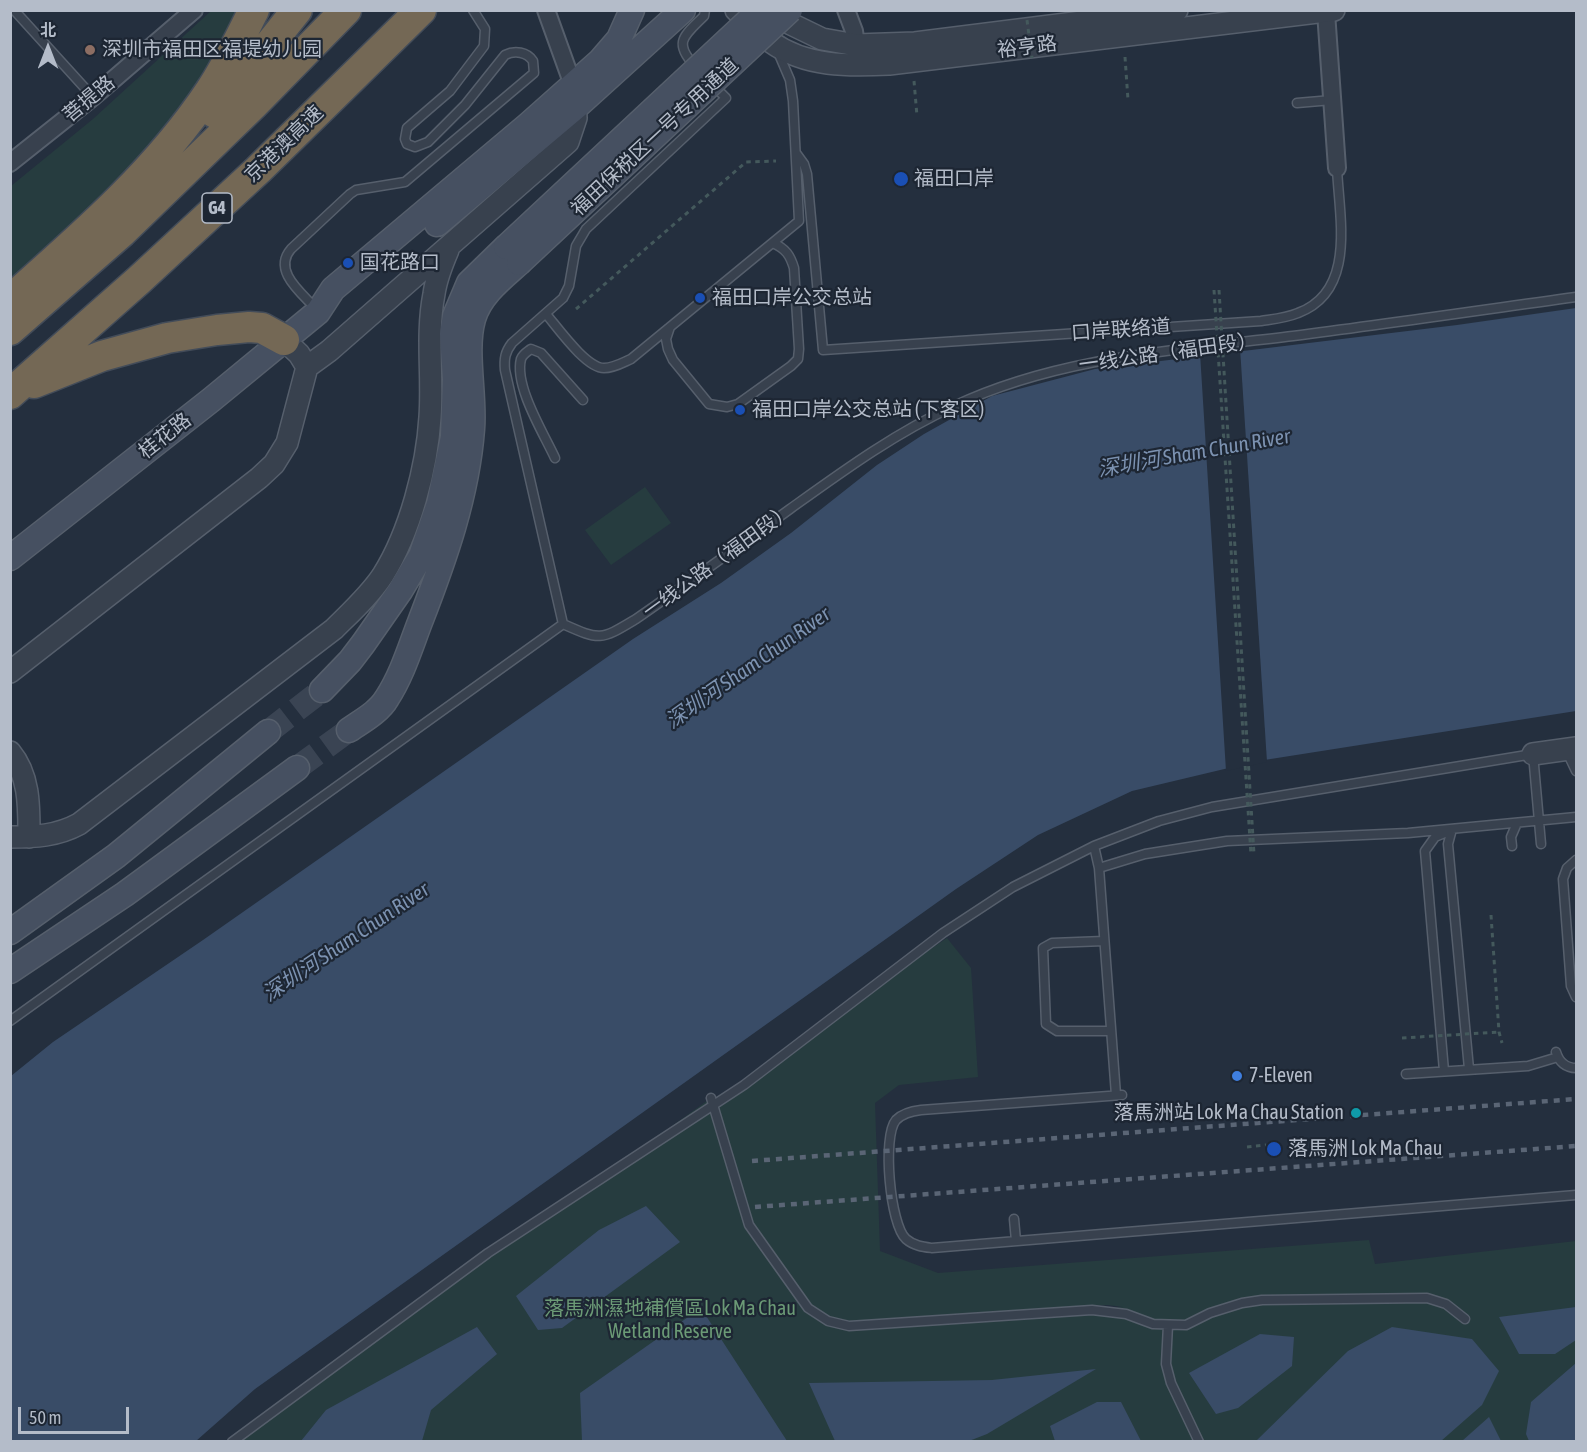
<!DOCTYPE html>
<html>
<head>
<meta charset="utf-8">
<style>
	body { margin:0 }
	#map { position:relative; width:1587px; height:1452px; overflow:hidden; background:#242f3e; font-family:"Asap Condensed","Noto Sans SC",sans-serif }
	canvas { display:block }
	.frame { position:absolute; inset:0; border:12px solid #b4bcc9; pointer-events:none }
	.north { position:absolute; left:18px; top:18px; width:60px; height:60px; -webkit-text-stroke:4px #1d2633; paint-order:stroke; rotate:0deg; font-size:16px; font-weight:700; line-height:24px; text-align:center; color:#b4bcc9 }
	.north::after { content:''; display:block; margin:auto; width:21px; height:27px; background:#b4bcc9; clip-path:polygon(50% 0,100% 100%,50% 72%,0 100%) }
	.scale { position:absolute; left:18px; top:1407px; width:111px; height:27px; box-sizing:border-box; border:3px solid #b4bcc9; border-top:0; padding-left:8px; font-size:18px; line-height:21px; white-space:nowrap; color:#b4bcc9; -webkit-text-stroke:4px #1d2633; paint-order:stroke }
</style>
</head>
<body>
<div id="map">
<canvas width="1587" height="1452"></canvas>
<div class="frame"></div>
<div class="north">北</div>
<div class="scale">50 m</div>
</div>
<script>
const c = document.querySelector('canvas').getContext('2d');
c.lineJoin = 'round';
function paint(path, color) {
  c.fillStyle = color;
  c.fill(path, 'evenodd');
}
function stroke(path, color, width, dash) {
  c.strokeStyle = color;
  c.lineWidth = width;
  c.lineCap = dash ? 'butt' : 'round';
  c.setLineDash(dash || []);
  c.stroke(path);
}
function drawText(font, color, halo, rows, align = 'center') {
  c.font = font + ' "Asap Condensed","Noto Sans SC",sans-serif';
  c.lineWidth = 4.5;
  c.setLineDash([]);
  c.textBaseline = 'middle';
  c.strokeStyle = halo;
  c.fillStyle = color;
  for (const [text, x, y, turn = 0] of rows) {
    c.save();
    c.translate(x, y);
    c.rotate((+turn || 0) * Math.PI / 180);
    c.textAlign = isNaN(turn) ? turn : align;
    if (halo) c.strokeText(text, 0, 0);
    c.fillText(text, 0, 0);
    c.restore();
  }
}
paint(new Path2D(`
	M211,11H270L149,151L11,283V186L93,119Z
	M645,487L671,523L611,565L585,530Z
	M947,938L971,968L978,1077L899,1085L875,1103L880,1251L938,1273L1369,1240L1375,1264L1576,1241V1441L233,1442L711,1098L715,1110L804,1034ZM1108,1305L1123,1307L1011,1314L1066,1307Z`), '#263c3f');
paint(new Path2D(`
	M1576,308V711L1258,761L1132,791L1038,835L956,889L255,1389L196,1441L11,1442V1076L53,1042L203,940L633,639L721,583L791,533L877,465L924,434L992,396L1095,369L1457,325Z
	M646,1206L680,1242L562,1328L538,1330L516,1296L599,1230Z
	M1576,1307V1340L1555,1354H1519L1499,1317Z
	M701,1308L787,1441H582L580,1393Z
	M477,1327L497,1354L431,1410L422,1441H301L326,1410Z
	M1392,1327L1472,1339L1499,1371L1482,1405L1441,1441H1256L1348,1351Z
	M1260,1334L1294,1337L1292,1366L1238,1408L1216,1414L1189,1373Z
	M1576,1363V1441H1529L1526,1434L1531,1402Z
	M1096,1369L987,1434L969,1441H835L809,1383L992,1380Z
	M1097,1402H1121L1141,1441H1055L1050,1426Z
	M1489,1417L1501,1441H1462Z`), '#394c67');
paint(new Path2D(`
	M1240,348L1267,762L1226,771L1200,353Z`), '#242f3e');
stroke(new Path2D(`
	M268,732L322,690
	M297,768L349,730`), '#3a4453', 24, [24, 12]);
const service = new Path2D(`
	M14,10L93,97
	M695,66C672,42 685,35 704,16L705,10
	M712,84L726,98L586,229L576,246L569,286L563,298L512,343C505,352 504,359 505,370L563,624C601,641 601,640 636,619C688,583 739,546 790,509C843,471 895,433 954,406C1060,356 1179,350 1293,336C1387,324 1482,310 1576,297
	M1297,103L1332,100
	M796,153L804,164L807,174L823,350L1261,321C1274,319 1286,318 1298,313C1357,291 1339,217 1337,168
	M316,309C302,293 272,271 291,249L350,194L356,190L405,182L534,73L533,61C527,52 515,50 505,55L465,105L428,142L415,147L407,144L405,139L407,128L450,91L484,46L485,29L473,10
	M546,314C558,328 586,368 604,368C614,368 622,363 631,359L799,221L793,101L790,80L778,52
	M670,327L666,339L668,349L673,360L709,404L727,407L738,404L791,366L798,359L799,349L794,268C790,255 786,249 773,243
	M555,458C544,434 514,386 521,359C523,354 527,352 531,349L541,353L583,400
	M1566,750L1576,771
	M1452,829L1448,844L1469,1069
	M1094,846L1099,868L1145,854L1227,841L1408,833L1576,817
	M1512,846L1511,837L1517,823
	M1576,860L1567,868L1563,879L1571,986L1576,997
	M1099,868L1116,1095
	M1104,941L1052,943L1043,948L1046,1024L1057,1031H1111
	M10,1021L563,624
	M1556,1052C1559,1062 1566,1068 1576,1068
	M1444,1071L1425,851L1435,837L1447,832
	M1406,1074L1528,1066L1558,1057
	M1122,1095L921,1110C912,1111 903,1113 896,1120C882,1136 890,1225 906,1239C914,1246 924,1247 932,1248L1576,1195
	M711,1098L749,1225L808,1308L828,1321L849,1326L1092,1310L1126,1314L1153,1324L1186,1325L1210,1313L1242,1303L1262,1300L1427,1298L1446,1304L1465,1319
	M1014,1219L1016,1241
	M1168,1325L1166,1364L1171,1383L1199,1442
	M232,1442L488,1253L744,1085L943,933L1013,887L1094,846L1159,821L1212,807L1533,754L1541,844`);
const minor = new Path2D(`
	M546,10L573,85
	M846,10L854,31L856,45
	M1326,12L1337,168
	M10,163L93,97L194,10`);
const tertiary = new Path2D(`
	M736,10C748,20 759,32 771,42C806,67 848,66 889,64L1334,10
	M776,10L791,24L822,39L856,45L915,43L1177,10
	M284,340L299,354L307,367
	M10,672L259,478L274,464L287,443L307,367L329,351L568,142L576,118L575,97
	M10,752C30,776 29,807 29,837
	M1533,754L1576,748
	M10,837C35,837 57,836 79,824L334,629C351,612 370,595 383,575C410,532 427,467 430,417C433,376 426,335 434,294C436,279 442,264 448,250`);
const secondary = new Path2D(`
	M437,224L577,106L683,10
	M10,558L211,400L318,312L333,289L528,125L600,61L619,39L632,10
	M322,690L350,661L363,644L400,591L421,556L439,504L453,437L455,379L452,334L455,316L469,283L506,247
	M349,730C362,721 379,712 387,698C402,675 410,648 420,622C444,560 467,496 472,429C475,395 464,351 473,319C480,295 501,279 519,263
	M10,932L116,856L268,732
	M10,971L125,894L297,768`);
const motorway = new Path2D(`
	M215,113L297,10
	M10,300C82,236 156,172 210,91C227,66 240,37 254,10
	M10,330L122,232L253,105L346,10
	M34,383L102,356L167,338L217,330L249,327L262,328L284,340
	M10,394L139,280L258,170L421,10`);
stroke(service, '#565f6c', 11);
stroke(minor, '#565f6c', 20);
stroke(tertiary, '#565f6c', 24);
stroke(secondary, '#565f6c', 27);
stroke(motorway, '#434c59', 33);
stroke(new Path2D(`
	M1125,57L1128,100
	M914,81L917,116
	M576,309L746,162L776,161
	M1491,915L1499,1032L1502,1043
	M1291,1144L1312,1142
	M1247,1147L1266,1145`), '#44595c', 3, [4.5, 4.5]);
stroke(service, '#38414e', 8);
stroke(minor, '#38414e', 16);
stroke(tertiary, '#38414e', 21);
stroke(secondary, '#465061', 24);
stroke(motorway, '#746855', 30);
stroke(new Path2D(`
	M752,1161L1576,1099
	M755,1207L1576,1146`), '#5a6575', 4.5, [6, 6]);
const secondaryBridge = new Path2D(`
	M506,247L760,10
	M519,263L790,10`);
stroke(secondaryBridge, '#565f6c', 27, []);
stroke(new Path2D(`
	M1027,20L1032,58
	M1214,290L1251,855
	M1219,290L1254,854
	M1402,1038L1499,1032`), '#44595c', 3, [4.5, 4.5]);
stroke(secondaryBridge, '#465061', 24);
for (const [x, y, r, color] of [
	[90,50,6,"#8d6e63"],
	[901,179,8,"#1a4fb4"],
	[348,263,6,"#1a4fb4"],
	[700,298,6,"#1a4fb4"],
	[740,410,6,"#1a4fb4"],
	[1237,1076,6,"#3f7fe0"],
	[1356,1113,6,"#0f9aa8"],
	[1274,1149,8,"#1a4fb4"]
]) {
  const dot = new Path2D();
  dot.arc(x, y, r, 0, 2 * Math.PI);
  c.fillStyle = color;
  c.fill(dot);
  stroke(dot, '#1d2633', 2);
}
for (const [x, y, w] of [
	[217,208,30]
]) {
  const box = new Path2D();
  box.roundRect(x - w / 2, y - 15, w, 30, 4.5);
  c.fillStyle = '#1d2633';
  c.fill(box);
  stroke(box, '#b4bcc9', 1.5);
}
drawText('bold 18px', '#b4bcc9', null, [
	["G4",217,208]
]);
drawText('20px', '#b4bcc9', '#1d2633', [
	["裕亨路",1027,47,-7],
	["菩提路",89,99,-40],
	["福田保税区一号专用通道",655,137,-43],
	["京港澳高速",284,144,-44],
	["口岸联络道",1121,330,-4],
	["一线公路（福田段）",1168,353,-8],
	["桂花路",165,436,-38],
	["一线公路（福田段）",718,561,-36]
]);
drawText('20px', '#b4bcc9', '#1d2633', [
	["深圳市福田区福堤幼儿园",102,50],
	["福田口岸",914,179],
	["国花路口",360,263],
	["福田口岸公交总站",712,298],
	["福田口岸公交总站 (下客区)",752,410],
	["7-Eleven",1249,1076],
	["落馬洲站 Lok Ma Chau Station",1344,1113,"right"],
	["落馬洲 Lok Ma Chau",1288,1149]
], 'left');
drawText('20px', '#6b9a76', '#1d2633', [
	["落馬洲濕地補償區Lok Ma Chau",670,1309],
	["Wetland Reserve",670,1332]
]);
drawText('italic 21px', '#7c92b1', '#1d2633', [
	["深圳河 Sham Chun River",1194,453,-10],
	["深圳河 Sham Chun River",748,668,-35],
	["深圳河 Sham Chun River",346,942,-34]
]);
</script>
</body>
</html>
